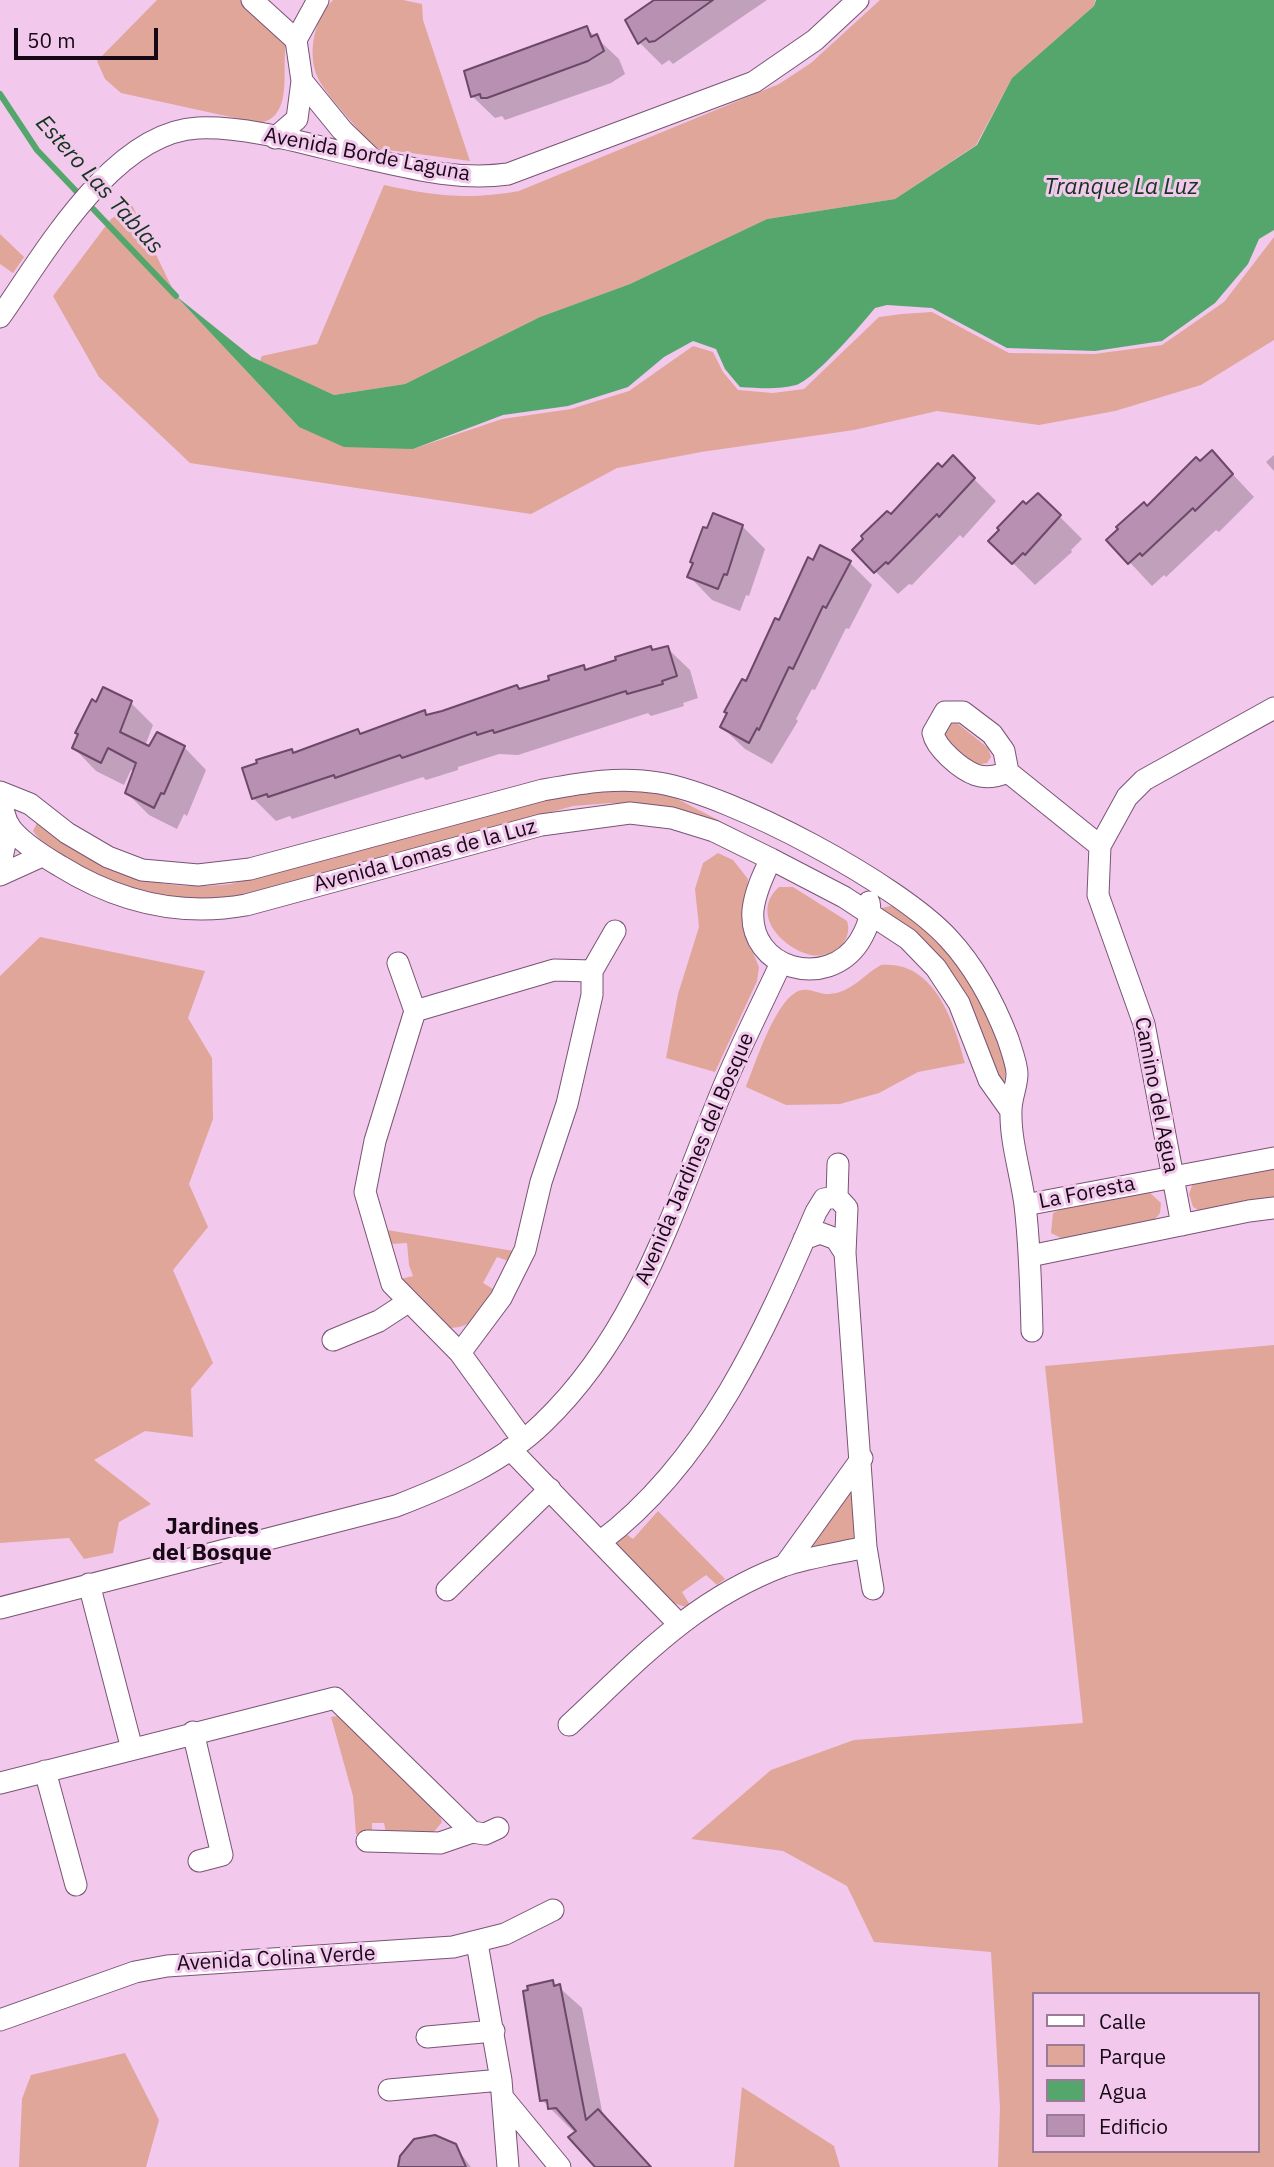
<!DOCTYPE html>
<html>
<head>
<meta charset="utf-8">
<style>
	body { margin:0 }
	#map { position:relative; width:1274px; height:2167px; overflow:hidden; background:#f2c8ec; font-family:"IBM Plex Sans",sans-serif }
	canvas { display:block }
	.legend { position:absolute; left:1032px; top:1992px; width:228px; height:161px; box-sizing:border-box; background:#f2c8ec; border:2px solid #9a7b96; margin:0; padding:9px 12px; list-style:none; font-size:21px; color:#160814 }
	.legend li { display:flex; align-items:center; gap:14px; height:35px }
	.legend b { width:35px; border:2px solid #9a7b96 }
	.scale { position:absolute; left:14px; top:28px; width:144px; height:32px; box-sizing:border-box; border:4px solid #160814; border-top:0; padding-left:9px; font-size:21px; line-height:24px; white-space:nowrap; color:#160814; -webkit-text-stroke:5px #f2c8ec; paint-order:stroke }
</style>
</head>
<body>
<div id="map">
<canvas width="1274" height="2167"></canvas>
<ul class="legend">
<li><b style="height:9px;background:#fff"></b>Calle</li>
<li><b style="height:19px;background:#e0a69a"></b>Parque</li>
<li><b style="height:19px;background:#55a66c"></b>Agua</li>
<li><b style="height:19px;background:#b790b2"></b>Edificio</li>
</ul>
<div class="scale">50 m</div>
</div>
<script>
const c = document.querySelector('canvas').getContext('2d');
c.lineJoin = 'round';
function paint(path, color) {
  c.fillStyle = color;
  c.fill(path, 'evenodd');
}
function stroke(path, color, width, dash) {
  c.strokeStyle = color;
  c.lineWidth = width;
  c.lineCap = dash ? 'butt' : 'round';
  c.setLineDash(dash || []);
  c.stroke(path);
}
function drawText(font, color, halo, rows, align = 'center') {
  c.font = font + ' "IBM Plex Sans",sans-serif';
  c.lineWidth = 6;
  c.setLineDash([]);
  c.textBaseline = 'middle';
  c.strokeStyle = halo;
  c.fillStyle = color;
  for (const [text, x, y, turn = 0] of rows) {
    c.save();
    c.translate(x, y);
    c.rotate((+turn || 0) * Math.PI / 180);
    c.textAlign = isNaN(turn) ? turn : align;
    if (halo) c.strokeText(text, 0, 0);
    c.fillText(text, 0, 0);
    c.restore();
  }
}
paint(new Path2D(`
	M157,0H241L282,36L286,43C281,68 295,119 258,123L121,93L105,79L97,61Z
	M333,0H403L422,4L423,20L470,161L374,148C360,130 325,95 317,76C307,51 315,18 333,0Z
	M880,0H1095L1094,6L1012,78L976,145L895,199L767,219L630,284L540,317L405,384L334,395L260,361L262,356L317,344L384,185C434,196 468,200 519,191L779,84L811,63Z
	M132,205L176,296L299,427L413,449L502,419L571,409L629,391L693,346L713,352L723,372L738,390L773,393L804,389L879,317L902,314L932,312L1009,353L1094,354L1162,345L1224,302L1274,237V340L1201,385L1115,411L1039,425L937,411L854,430L701,452L617,468L531,514L190,463L99,377L53,296L111,219Z
	M0,234L24,257L13,273L0,264Z
	M957,723L988,748L991,757L987,763L976,765L946,740L943,731L948,724Z
	M609,787L666,793L743,833L663,808L611,803L573,806L236,898C213,901 188,903 166,899C127,891 56,864 33,831L37,823L41,824C114,867 141,894 231,884L536,798Z
	M718,853L733,860L748,879L744,932L759,967L757,981L715,1072L666,1058L678,994L699,927L695,889L703,863Z
	M779,887H793L847,921C854,942 831,959 811,955C781,948 750,913 779,887Z
	M890,906C935,911 1021,1044 1003,1086L997,1076L983,1038L878,909Z
	M40,937L205,971L188,1018L212,1058L213,1119L189,1184L208,1227L173,1270L213,1363L191,1389L193,1437L145,1431L94,1460L151,1504L119,1522L113,1553L84,1559L69,1538L0,1543V976Z
	M881,965C934,960 954,1021 965,1063L918,1072L879,1093L840,1104L786,1105L746,1087C755,1065 777,994 802,990C811,988 821,995 829,994C851,993 863,975 881,965Z
	M1274,1164V1199L1202,1212L1193,1207L1189,1194L1193,1183Z
	M1148,1191L1161,1203L1160,1213L1151,1224L1065,1240L1051,1233L1053,1213L1059,1210Z
	M387,1230L514,1251L511,1262L497,1257L483,1283L498,1292C481,1312 474,1329 446,1328L400,1279L413,1276L409,1265L407,1243L391,1244Z
	M1274,1345V2167H998L1000,2108L991,1952L874,1942L847,1886L783,1851L691,1839L771,1770L854,1740L1083,1723L1045,1366ZM1034,1994H1258V2151H1034Z
	M853,1480L857,1536L853,1541L808,1551Z
	M658,1511L725,1579L717,1585L706,1575L682,1592L690,1605L686,1607L667,1601L615,1546V1535L622,1531L633,1539Z
	M343,1715L438,1810L442,1822L433,1833H386L384,1823H372V1835L356,1834L353,1796L331,1717Z
	M125,2053L159,2120L146,2167H19L22,2099L31,2075Z
	M742,2087L834,2146L840,2167H734Z`), '#e0a69a');
paint(new Path2D(`
	M1096,0H1274V230L1259,239L1248,264L1215,303L1162,341L1095,351L1007,348L932,308L887,305L875,308C861,325 814,380 796,385C778,390 759,388 740,387L725,369L716,349L693,341L664,357L628,387L568,406L503,415L413,449L344,447L299,427L176,296L252,357L334,395L405,384L540,317L630,284L767,219L895,199L977,145L1012,78L1094,6Z`), '#55a66c');
paint(new Path2D(`
	M657,0H767L673,64L669,60L662,65L640,43Z
	M586,28L619,59L625,74L611,83L505,120L502,116L495,118L472,96Z
	M1212,452L1254,497L1219,532L1216,530L1166,577L1164,575L1152,586L1109,540Z
	M1274,455V471L1266,462Z
	M953,458L996,501L963,538L960,535L912,585L909,584L898,594L854,550Z
	M1038,495L1082,539L1071,550L1072,552L1035,585L991,541Z
	M742,526L765,549L749,596L746,595L740,611L712,600L690,577L708,531Z
	M813,562L850,563L872,585L849,629L846,628L815,690L812,689L796,719L798,721L772,764L745,749L722,727Z
	M650,648L654,652L667,648L690,670L698,698L683,703L684,706L651,716L648,713L518,755L499,754L458,767V770L426,780L423,777L292,819L290,816L276,821L253,798L291,751L295,754L358,731L361,735L392,725L391,722L424,712L428,716L520,690Z
	M131,703L153,725L145,746L184,747L206,770L187,816L184,814L177,829L149,815L127,793L134,771L131,770L124,785L96,771L74,748L97,704Z
	M553,1982L582,2008L603,2116L651,2167H598L579,2130L573,2131L542,2100Z
	M455,2146L471,2167H400Z`), '#0003');
stroke(new Path2D(`
	M0,94L37,150L176,296`), '#55a66c', 6);
const building = new Path2D(`
	M654,0H713L655,41L649,42L646,38L638,44L625,20Z
	M587,26L591,37L597,34L604,51L588,61L487,98H481L480,94L471,97L464,71Z
	M1212,450L1233,474L1195,511L1193,508L1142,556L1140,553L1128,564L1106,540L1118,529L1116,527L1144,502L1147,506L1196,457L1200,461Z
	M953,455L975,478L939,517L937,514L888,564L886,562L874,573L852,550L863,539L861,536L887,511L891,514L938,463L942,467Z
	M1038,493L1061,515L1025,555L1023,553L1012,564L988,541L999,530L997,528L1023,501L1026,504Z
	M713,513L743,525L727,575L724,574L718,589L687,577L693,563L690,562L703,527L707,528Z
	M820,545L851,561L826,608L823,606L793,669L789,667L759,730L757,728L749,743L720,727L727,713L724,712L742,679L746,681L775,618L779,620L808,557L813,560Z
	M651,646L652,650L668,646L677,676L662,681L663,684L627,694L626,691L494,733L493,730L477,735L476,732L402,758L400,755L335,778L334,775L268,797L267,794L252,799L242,768L257,763L256,760L292,749L293,753L358,729L360,734L425,710L426,715L442,711L517,685L519,689L549,680L548,676L584,665L585,670L616,660L615,657Z
	M103,687L132,701L120,732L149,746L157,732L185,746L164,794L161,793L154,808L125,793L136,763L108,748L101,763L72,748L78,734L75,733L92,699L96,702Z
	M553,1980L554,1986L560,1984L586,2120L598,2109L651,2167H595L568,2137L576,2131L556,2108L548,2109L547,2100L540,2101L523,1991L528,1990L527,1986Z
	M435,2135L456,2144L466,2167H398L400,2156L414,2139Z`);
paint(building, '#b790b2');
stroke(building, '#6d4968', 2);
const minor = new Path2D(`
	M252,0L296,40
	M302,81L342,130L372,159
	M275,138L297,119L302,81L296,40L318,0
	M0,317C45,253 113,132 198,128C251,126 309,145 361,157C410,168 458,181 508,174L754,82L815,40L858,0
	M1008,772C998,776 987,779 976,775C960,769 936,748 933,733L945,712H963L992,734L1004,751L1008,772L1100,846
	M0,792L30,804L67,833L108,857L142,870L198,875L250,869L543,790C582,783 619,776 659,783C732,795 899,884 949,939C975,967 994,1003 1008,1039C1011,1049 1017,1064 1017,1074C1017,1086 1011,1098 1011,1110C1010,1141 1021,1174 1025,1205C1030,1247 1031,1289 1032,1331
	M0,800C3,808 5,819 9,826C20,842 43,856 60,866C118,902 179,917 246,905L541,825L630,813L672,818L714,831L771,859L844,897L908,939L936,968L959,1003L989,1080L1011,1111
	M771,859C763,875 755,892 753,910C748,969 827,991 859,942C867,929 872,917 869,902
	M0,867L9,825
	M0,875L42,856
	M398,963L415,1011
	M837,1197L838,1164
	M1025,1205L1274,1158
	M1182,1225L1144,1024L1098,895L1100,846L1127,797L1144,780L1274,708
	M804,1239L820,1233L836,1239L845,1253
	M1030,1256L1249,1211L1274,1208
	M333,1340L379,1321L408,1302
	M460,1353L501,1298L525,1250L541,1182L567,1104L592,995V971L615,931
	M523,1440L460,1353L392,1284L365,1192L375,1141L415,1011L554,970L592,971
	M510,1449L678,1623
	M600,1542C707,1462 765,1331 816,1212L824,1199L837,1197L847,1208L845,1253L866,1547L873,1589
	M785,1565L862,1458
	M89,1584L132,1749
	M447,1590L550,1489
	M0,1608L396,1506C448,1486 503,1462 543,1423C637,1333 673,1210 721,1093C739,1049 761,1006 781,963
	M569,1725C639,1660 691,1601 783,1566C809,1557 839,1553 866,1547
	M193,1732L222,1855L199,1861
	M45,1771L76,1885
	M0,1783L335,1698L472,1832L440,1843L367,1841
	M472,1832L485,1834L498,1828
	M477,1943L501,2080L508,2167
	M0,2020L135,1972L167,1966L453,1947L505,1934L553,1910
	M427,2037L494,2031
	M389,2090L501,2080
	M504,2099L560,2167`);
stroke(minor, '#795474', 23);
stroke(minor, '#fff', 21);
drawText('21px', '#160814', '#f2c8ec', [
	["Avenida Borde Laguna",367,155,11],
	["Avenida Lomas de la Luz",425,856,-15],
	["Camino del Agua",1156,1095,79],
	["Avenida Jardines del Bosque",695,1159,-67],
	["La Foresta",1087,1193,-11],
	["Avenida Colina Verde",276,1959,-3]
]);
drawText('italic 23px', '#13351d', '#f2c8ec', [
	["Estero Las Tablas",99,185,48],
	["Tranque La Luz",1121,187]
]);
drawText('bold 23px', '#160814', '#f2c8ec', [
	["Jardines",212,1527],
	["del Bosque",212,1553]
]);
</script>
</body>
</html>
